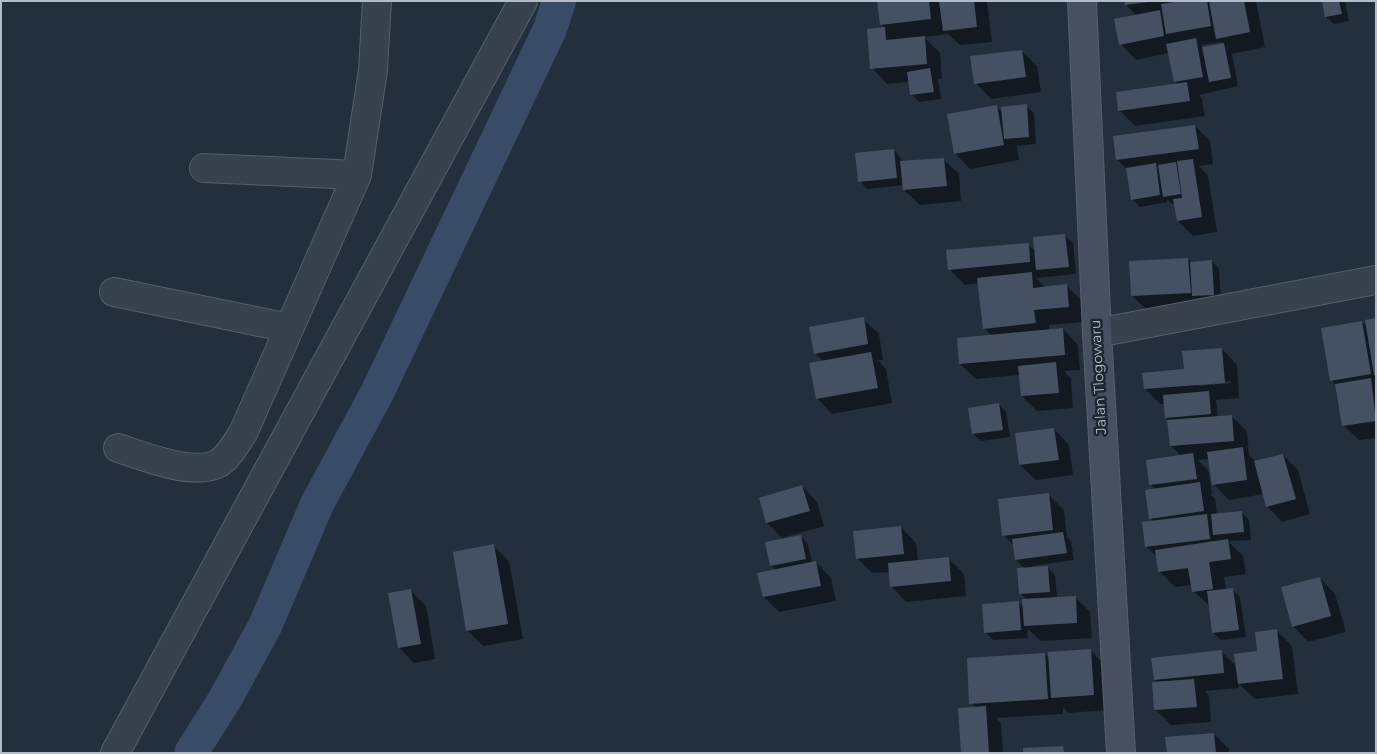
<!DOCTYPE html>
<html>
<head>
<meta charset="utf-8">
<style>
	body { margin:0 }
	#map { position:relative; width:1377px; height:754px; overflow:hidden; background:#242f3e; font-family:Montserrat,sans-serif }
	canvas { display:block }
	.frame { position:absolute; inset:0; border:2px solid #b4bcc9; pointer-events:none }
</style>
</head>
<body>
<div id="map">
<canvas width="1377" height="754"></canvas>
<div class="frame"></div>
</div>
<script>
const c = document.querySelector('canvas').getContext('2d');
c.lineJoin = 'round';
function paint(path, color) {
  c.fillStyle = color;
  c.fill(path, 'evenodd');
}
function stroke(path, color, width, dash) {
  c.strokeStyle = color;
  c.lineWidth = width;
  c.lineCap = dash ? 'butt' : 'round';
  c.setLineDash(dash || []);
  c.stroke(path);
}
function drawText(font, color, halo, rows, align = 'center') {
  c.font = font + ' Montserrat,sans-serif';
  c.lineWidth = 5;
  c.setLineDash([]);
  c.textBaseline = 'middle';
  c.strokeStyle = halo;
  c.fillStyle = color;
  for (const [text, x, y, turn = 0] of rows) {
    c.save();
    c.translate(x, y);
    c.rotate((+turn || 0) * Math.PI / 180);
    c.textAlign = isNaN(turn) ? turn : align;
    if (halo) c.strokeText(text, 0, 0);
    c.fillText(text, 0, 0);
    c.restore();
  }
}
paint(new Path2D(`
	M878,1H987L992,42L960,45L948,34L924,37L940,53L942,79H938L941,99L919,102L911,94L909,82L887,84L872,68L868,30L886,29L881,24Z
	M1125,1H1256L1265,47L1232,54L1238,86L1199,95L1202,99L1205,116L1135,126L1119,110L1178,85L1175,82L1169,53L1136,60L1121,44L1137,16L1126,5ZM1221,42L1224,44L1204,48L1201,45Z
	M1323,1H1345L1349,21L1334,24L1326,17Z
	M1022,51L1037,66L1041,92L991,99L976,83Z
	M1026,106L1034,113L1036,144L1017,146L1019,160L970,169L955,153L997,107L1003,113Z
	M1195,126L1210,141L1213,164L1199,166L1208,176L1217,232L1193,236L1178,221L1175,203L1172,204L1167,199V202L1140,207L1132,199L1128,170L1117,160Z
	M894,150L901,158L902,162L943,159L959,174L961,201L920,205L904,190V185L867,189L860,181Z
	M1065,236L1073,243L1076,274L1036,278L1046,288L1066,285L1082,301L1084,322L1049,325V330L1063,329L1078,345L1080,370L1064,371L1071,379L1073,408L1037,411L1022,396L1020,375L976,379L960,364L992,336L984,328L979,283L965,285L949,269L1028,244L1035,251Z
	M1188,259L1192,263L1212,261L1219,269L1221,302L1148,311L1132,296Z
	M863,319L879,334L883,360H878L886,369L892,403L832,414L817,398L823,361L815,353Z
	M1376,320V438L1359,440L1343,425L1337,386L1331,380L1362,322L1367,327Z
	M1222,349L1237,365L1239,398L1216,400L1218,417L1231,416L1247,431L1249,455L1256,462L1283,455L1298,470L1310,514L1282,522L1267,506L1264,494L1229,500L1213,484L1210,459L1198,460L1208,470L1212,494H1210L1215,499L1217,514L1241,512L1249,520L1251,540L1228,541L1243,556L1246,574L1224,577L1226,590H1232L1240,597L1246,637L1221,640L1213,633L1210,606L1193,591L1192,585L1175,587L1160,572L1157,557L1146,546L1154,522L1150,518L1156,490L1151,485L1181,456L1171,446L1165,404H1160L1145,389L1185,370ZM1231,381V383L1199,386V384Z
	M999,404L1006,412L1010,437L981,441L973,434Z
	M1054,429L1069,445L1073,475L1036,480L1020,465Z
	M802,486L817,502L824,526L782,538L767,523Z
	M1049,495L1064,510L1067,537L1071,541L1074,560L1032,566V568L1048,567L1055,575L1057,598L1075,597L1090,612L1092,638L1041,641L1027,628L1028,638L993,640L985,632L1018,602L1024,608L1027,600L1021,594L1019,569H1025L1016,560L1014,546L1003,535Z
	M901,527L916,543L918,561L948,558L964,574L966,596L906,602L891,586L890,572L872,573L857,558Z
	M801,536L808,544L812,563L816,562L831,578L836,601L779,612L764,597L776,570L771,566L767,543Z
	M494,546L509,561L523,639L483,646L467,630Z
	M1320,578L1335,594L1346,632L1308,642L1293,626Z
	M410,590L426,606L435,659L414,663L399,647Z
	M1276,630L1292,646L1298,694L1255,699L1238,683L1239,688L1205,691L1209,696L1211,722L1171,725L1155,709L1158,683L1155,680L1221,651L1237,667L1258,652Z
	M1091,651L1106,666L1109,710L1068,713L1063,707V714L996,718L1001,723L1003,753H962L976,708L971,703L1045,654L1050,659Z
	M1214,734L1229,749V753H1168Z`), '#0007');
stroke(new Path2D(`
	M191,753L225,699L265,626L317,504L377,393L550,29L559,1`), '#394c67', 34);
paint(new Path2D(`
	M877,1H929L931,19L880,25Z
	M939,1H974L977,27L943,31Z
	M1124,1H1148V2L1125,5Z
	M1180,1H1207L1211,26L1166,34L1161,4Z
	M1209,1H1244L1250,32L1216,39Z
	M1322,1H1339L1342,14L1325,17Z
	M1160,10L1164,36L1119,45L1114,19Z
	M885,27L886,40L925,36L927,64L870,69L867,29Z
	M1196,38L1203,77L1174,82L1166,44Z
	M1224,43L1231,78L1209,82L1202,47Z
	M1022,50L1026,77L974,84L970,56Z
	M930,68L934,92L910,95L907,72Z
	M1187,82L1190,101L1118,111L1116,92Z
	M1027,104L1029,137L1004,139L1001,107Z
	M997,105L1004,145L954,154L947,114Z
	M1195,125L1199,149L1116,160L1113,136Z
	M894,149L897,178L858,182L855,153Z
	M944,158L947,186L903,190L900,161Z
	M1193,159L1202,217L1177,221L1173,199L1182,198L1177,161Z
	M1176,162L1181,194L1163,197L1158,165Z
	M1156,163L1160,195L1131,200L1126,168Z
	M1065,234L1069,267L1036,270L1033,237Z
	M1029,243L1030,262L948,270L946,250Z
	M1188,258L1191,293L1131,296L1129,261Z
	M1212,260L1214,295L1192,296L1190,262Z
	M1032,272L1033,288L1067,284L1069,307L1034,310L1036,323L983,329L977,278Z
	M864,317L868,344L814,354L809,327Z
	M1376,318V375H1374L1365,320Z
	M1362,321L1371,374L1330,381L1321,328Z
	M1063,328L1065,355L959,364L957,338Z
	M1222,348L1225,383L1144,389L1142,373L1184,369L1182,351Z
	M871,352L878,388L816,399L809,363Z
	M1056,362L1059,393L1021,396L1018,366Z
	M1371,378L1376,421L1342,426L1335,384Z
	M1209,391L1211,414L1165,418L1163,395Z
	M999,403L1003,430L972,434L968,408Z
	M1232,415L1234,441L1170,446L1167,420Z
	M1054,428L1059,460L1019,465L1015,433Z
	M1243,447L1247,480L1212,485L1207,452Z
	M1193,453L1197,479L1149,485L1146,460Z
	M1283,454L1296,499L1266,507L1254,461Z
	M1200,482L1204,511L1149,519L1145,490Z
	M802,485L810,511L766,523L759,498Z
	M1049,493L1053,530L1002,536L998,499Z
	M1242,511L1244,532L1213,535L1211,514Z
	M1207,514L1210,539L1145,547L1142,522Z
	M901,526L904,554L856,559L853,531Z
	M1063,532L1067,553L1015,560L1012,539Z
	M801,535L806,559L770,566L765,542Z
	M1228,539L1231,559L1209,562L1213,589L1192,592L1188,568L1158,572L1155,550Z
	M494,544L508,624L466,631L453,552Z
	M949,557L951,581L890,587L888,563Z
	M816,561L821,586L763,597L757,573Z
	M1048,566L1050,592L1019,594L1017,568Z
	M1320,577L1331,616L1292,627L1281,587Z
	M1233,588L1239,630L1212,633L1207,591Z
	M411,589L421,644L398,648L388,593Z
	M1076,596L1077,623L1024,626L1022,599Z
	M1019,601L1021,630L984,633L982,604Z
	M1277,629L1283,679L1238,684L1234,654L1257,651L1255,632Z
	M1091,649L1094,695L1051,698L1048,652Z
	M1222,650L1224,673L1154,680L1151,658Z
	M1045,653L1048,699L969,704L967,658Z
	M1194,679L1197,707L1154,710L1152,682Z
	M986,706L989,753H961L958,708Z
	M1214,733L1216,753H1167L1165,737Z
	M1063,746L1064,753H1023V748Z`), '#455162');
const minor = new Path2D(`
	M204,168L357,175
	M114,292L289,328
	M1097,333L1376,280
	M118,448C143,456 194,477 219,463C230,456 236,443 243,433L357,175L373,70L377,1
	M115,753L523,1`);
const secondary = new Path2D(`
	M1082,1L1097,333L1121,753`);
stroke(minor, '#565f6c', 30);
stroke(secondary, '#565f6c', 30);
stroke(minor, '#38414e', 28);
stroke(secondary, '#465061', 28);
drawText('14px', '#b4bcc9', '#1d2633', [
	["Jalan Tlogowaru",1099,377,-93]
]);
</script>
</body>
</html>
